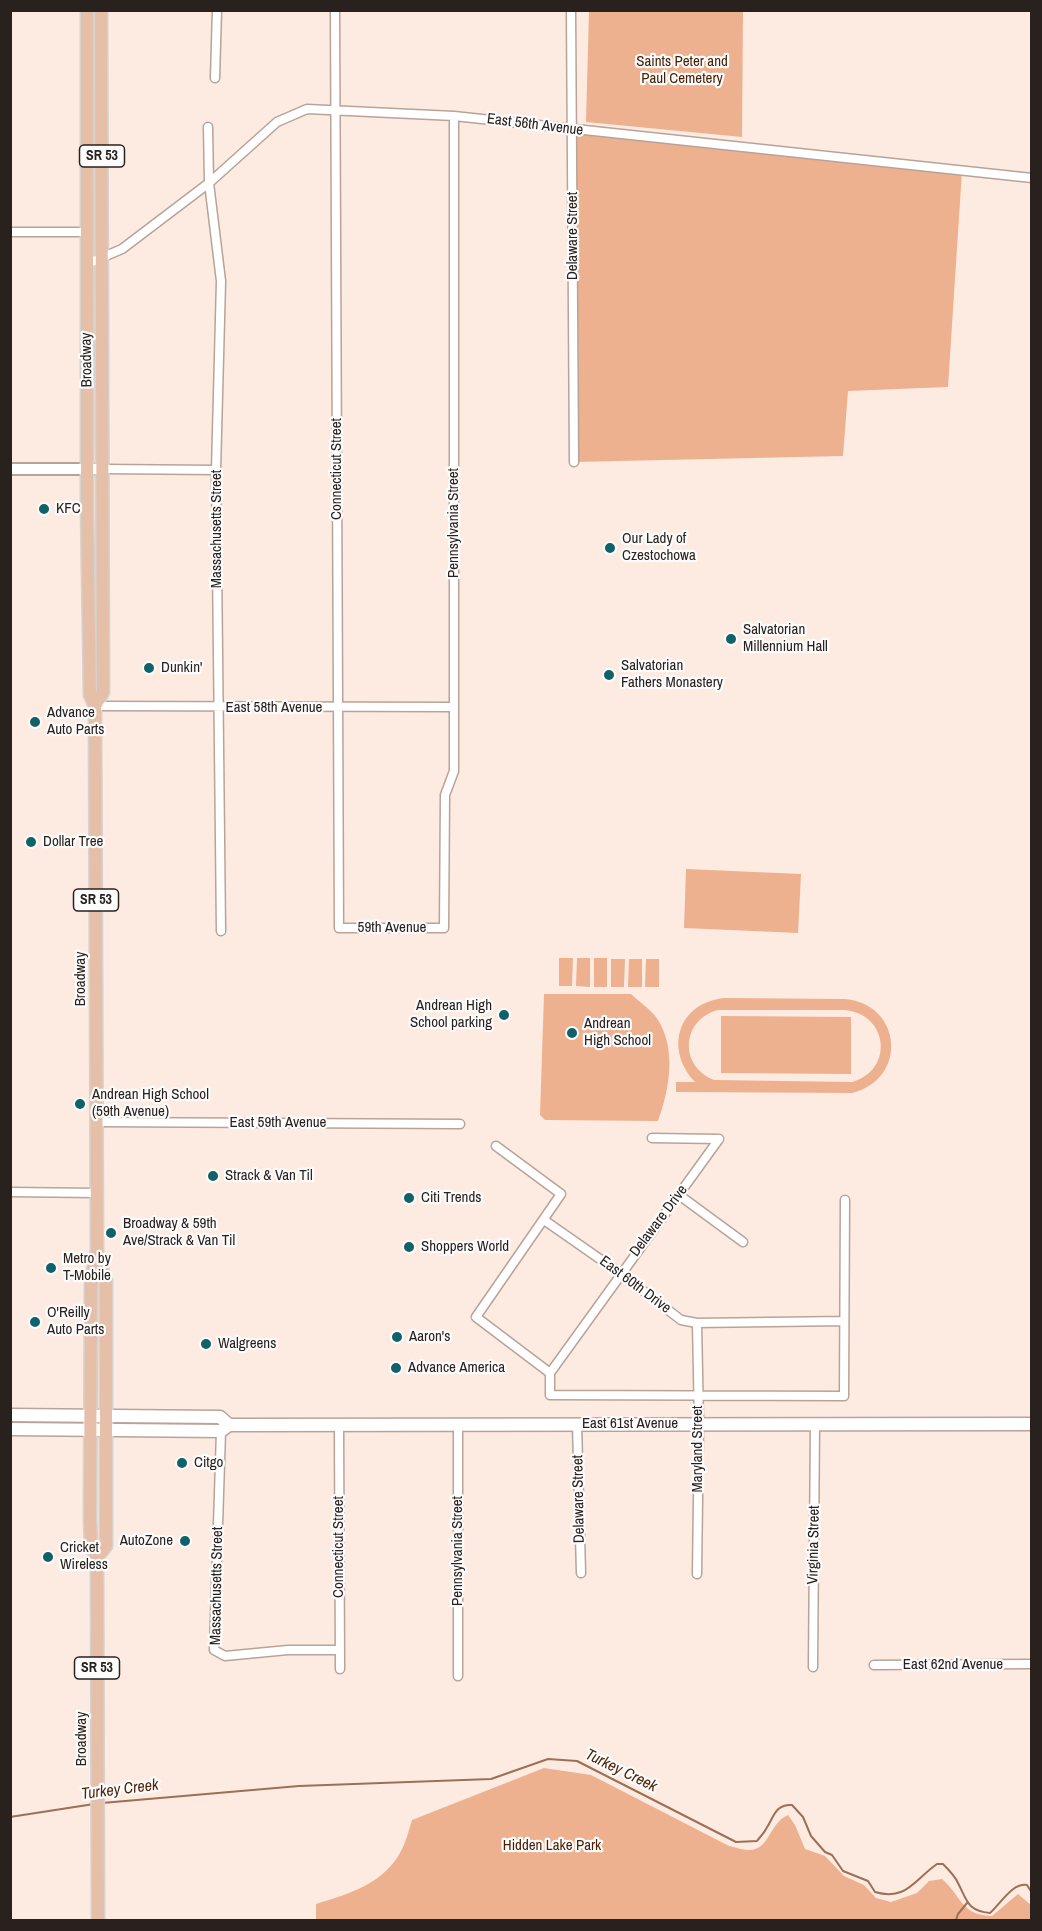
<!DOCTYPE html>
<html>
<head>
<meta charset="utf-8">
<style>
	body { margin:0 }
	#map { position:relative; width:1042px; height:1931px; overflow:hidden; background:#fdebe2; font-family:"Archivo Narrow",sans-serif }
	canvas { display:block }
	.frame { position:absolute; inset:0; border:12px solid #29211d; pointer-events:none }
</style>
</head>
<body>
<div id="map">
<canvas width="1042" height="1931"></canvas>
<div class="frame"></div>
</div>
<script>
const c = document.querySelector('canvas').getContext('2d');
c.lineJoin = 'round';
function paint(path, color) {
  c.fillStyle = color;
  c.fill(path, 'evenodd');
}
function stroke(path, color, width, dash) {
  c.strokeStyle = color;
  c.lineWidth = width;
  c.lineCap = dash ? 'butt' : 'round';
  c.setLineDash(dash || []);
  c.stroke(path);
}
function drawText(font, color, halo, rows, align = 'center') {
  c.font = font + ' "Archivo Narrow",sans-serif';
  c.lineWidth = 4.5;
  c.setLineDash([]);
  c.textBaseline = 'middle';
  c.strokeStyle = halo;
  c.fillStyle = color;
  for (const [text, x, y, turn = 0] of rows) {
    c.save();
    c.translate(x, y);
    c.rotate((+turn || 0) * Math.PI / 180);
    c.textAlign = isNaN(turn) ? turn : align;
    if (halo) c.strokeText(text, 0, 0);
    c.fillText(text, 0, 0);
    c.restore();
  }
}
paint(new Path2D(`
	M589,11H743L742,137L586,122Z
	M572,130L962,171L948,387L848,391L843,456L574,462Z
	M686,869L801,874L798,933L684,928Z
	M559,958H573L572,986H559Z
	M577,958H590V987L576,986Z
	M594,958H607V987H594Z
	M611,959H625L624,987H611Z
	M629,959H642V987H628Z
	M646,959H659V987H645Z
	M544,994H631C639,1002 652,1010 658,1020C677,1050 669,1091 658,1121L545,1120L540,1115Z
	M724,998L844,999C902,1003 909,1079 852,1093L676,1092V1082H695C664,1049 678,1003 724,998ZM718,1010H844C888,1013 895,1070 852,1082L714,1080C679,1066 681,1020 718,1010Z
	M721,1016L851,1017V1074L721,1073Z
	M544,1768L591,1775L729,1846C735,1847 742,1850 749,1850C770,1850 769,1823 788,1815L795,1825L805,1849L825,1856L844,1876L864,1885L876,1898L891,1902L917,1893L929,1881L942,1879C962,1896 960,1915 992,1916L1018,1894L1031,1905V1920H316V1904C348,1894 384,1884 401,1851C406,1842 409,1830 412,1820Z`), '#edb18f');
stroke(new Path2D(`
	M102,1803L299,1786L491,1779L548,1759L577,1761L736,1842L757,1841C760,1837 764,1833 766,1829C774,1817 775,1804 792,1805L803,1817L811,1836L825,1852L832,1855L843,1871L868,1881L875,1892C906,1901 913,1881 937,1864H943C949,1870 955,1876 958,1883C967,1900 967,1911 990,1913C1002,1902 1012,1883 1027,1885L1032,1893
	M10,1817L94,1804
	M956,1920L958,1914L967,1903`), '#9d6f54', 2);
const minor = new Path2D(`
	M335,10L339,928H444L445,795L454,771V116
	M571,10L574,462
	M215,78L217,10
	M208,127L209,183L221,281L216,470L221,931
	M10,232H87
	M87,264L122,249L209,183L277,122L307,109L454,116L1032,178
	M102,469L216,470
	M95,706L453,707
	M96,1122L460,1124
	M652,1138L719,1139
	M719,1139L550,1373V1395L844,1396L845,1200
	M496,1146L561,1194L476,1317L550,1373
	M10,1192L97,1193
	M679,1195L743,1242
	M544,1220L620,1273L681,1320L697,1323L844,1321
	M697,1323L699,1423L697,1574
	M577,1424L581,1573
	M339,1426L340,1669
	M221,1431L214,1650L225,1656L288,1650H340
	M874,1665L1032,1664
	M813,1667L815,1423
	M458,1676V1425`);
const tertiary = new Path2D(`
	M10,469H102`);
const secondary = new Path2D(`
	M10,1415L220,1417L229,1425
	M10,1429L221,1431L229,1425L1032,1424`);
const primary = new Path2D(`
	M87,10V509L90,695L95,706L97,1251L91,1281L90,1518L91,1548L97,1557L98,1920
	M95,706L103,692L101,10
	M97,1557L106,1546V1281L97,1254`);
stroke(minor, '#b8a398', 11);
stroke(tertiary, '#b8a398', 14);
stroke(secondary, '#b8a398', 15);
stroke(primary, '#d4d3d2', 15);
stroke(minor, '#fff', 8);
stroke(tertiary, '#fff', 10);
stroke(secondary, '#fff', 12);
stroke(primary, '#e6bfa8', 12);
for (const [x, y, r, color] of [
	[44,509,6,"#116168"],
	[610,548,6,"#116168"],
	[731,639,6,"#116168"],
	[149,668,6,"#116168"],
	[609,675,6,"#116168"],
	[35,722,6,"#116168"],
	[31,842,6,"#116168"],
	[504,1015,6,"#116168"],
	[572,1033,6,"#116168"],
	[80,1104,6,"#116168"],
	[213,1176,6,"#116168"],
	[409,1198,6,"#116168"],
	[111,1233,6,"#116168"],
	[409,1247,6,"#116168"],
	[51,1268,6,"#116168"],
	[35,1322,6,"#116168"],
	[397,1337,6,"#116168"],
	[206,1344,6,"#116168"],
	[396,1368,6,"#116168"],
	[182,1463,6,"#116168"],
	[185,1541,6,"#116168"],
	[48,1557,6,"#116168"]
]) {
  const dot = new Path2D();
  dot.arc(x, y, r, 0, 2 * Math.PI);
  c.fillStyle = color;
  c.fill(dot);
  stroke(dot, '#fcfcfc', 2);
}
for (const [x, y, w] of [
	[102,156,45],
	[96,900,45],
	[97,1668,45]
]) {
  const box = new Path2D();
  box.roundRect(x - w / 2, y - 11, w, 22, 4.5);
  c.fillStyle = '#fcfcfc';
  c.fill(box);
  stroke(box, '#29211d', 1.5);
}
drawText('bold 14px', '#29211d', null, [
	["SR 53",102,156],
	["SR 53",96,900],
	["SR 53",97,1668]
]);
drawText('15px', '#492104', '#fcfcfc', [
	["Saints Peter and",682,62],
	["Paul Cemetery",682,79],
	["Hidden Lake Park",552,1846]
]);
drawText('15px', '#29211d', '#fcfcfc', [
	["East 56th Avenue",535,125,7],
	["Delaware Street",573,236,-90],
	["Broadway",87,360,-91],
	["Connecticut Street",337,469,-90],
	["Pennsylvania Street",454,523,-90],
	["Massachusetts Street",217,529,-90],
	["East 58th Avenue",274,708],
	["59th Avenue",392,928],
	["Broadway",81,979,-90],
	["East 59th Avenue",278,1123],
	["Delaware Drive",659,1221,-53],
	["East 60th Drive",635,1285,37],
	["East 61st Avenue",630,1424],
	["Maryland Street",698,1449,-90],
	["Delaware Street",579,1499,-91],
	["Virginia Street",814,1545,-89],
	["Connecticut Street",339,1547,-90],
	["Pennsylvania Street",458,1551,-90],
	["Massachusetts Street",217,1586,-89],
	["East 62nd Avenue",953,1665],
	["Broadway",82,1739,-90]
]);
drawText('15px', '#29211d', '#fcfcfc', [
	["KFC",56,509],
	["Our Lady of",622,539],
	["Czestochowa",622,556],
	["Salvatorian",743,630],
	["Millennium Hall",743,647],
	["Salvatorian",621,666],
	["Fathers Monastery",621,683],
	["Dunkin'",161,668],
	["Advance",47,713],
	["Auto Parts",47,730],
	["Dollar Tree",43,842],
	["Andrean High",492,1006,"right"],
	["School parking",492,1023,"right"],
	["Andrean",584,1024],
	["High School",584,1041],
	["Andrean High School",92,1095],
	["(59th Avenue)",92,1112],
	["Strack & Van Til",225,1176],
	["Citi Trends",421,1198],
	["Broadway & 59th",123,1224],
	["Ave/Strack & Van Til",123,1241],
	["Shoppers World",421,1247],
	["Metro by",63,1259],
	["T-Mobile",63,1276],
	["O'Reilly",47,1313],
	["Auto Parts",47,1330],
	["Aaron's",409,1337],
	["Walgreens",218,1344],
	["Advance America",408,1368],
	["Citgo",194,1463],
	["AutoZone",173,1541,"right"],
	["Cricket",60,1548],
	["Wireless",60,1565]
], 'left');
drawText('italic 16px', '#4f260a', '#fcfcfc', [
	["Turkey Creek",621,1771,26],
	["Turkey Creek",120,1790,-7]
]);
</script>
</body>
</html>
